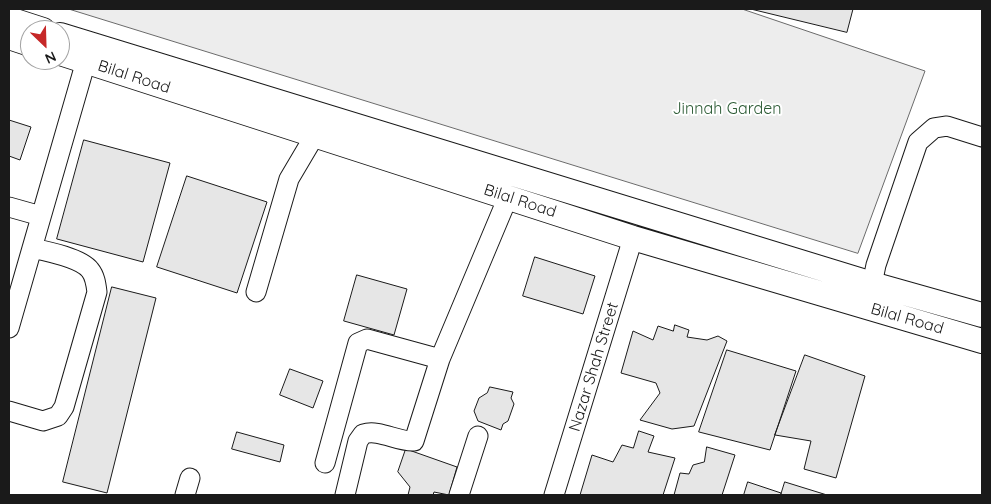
<!DOCTYPE html>
<html>
<head>
<meta charset="utf-8">
<style>
	body { margin:0 }
	#map { position:relative; width:991px; height:504px; overflow:hidden; background:#fff; font-family:Quicksand,sans-serif }
	canvas { display:block }
	.frame { position:absolute; inset:0; border:10px solid #1a1a1a; pointer-events:none }
	.north { position:absolute; left:20px; top:20px; width:50px; height:50px; box-sizing:border-box; background:#fff; border:1px solid #a3a3a3; border-radius:50%; rotate:156deg; font-size:14px; font-weight:700; line-height:20px; text-align:center; color:#1a1a1a }
	.north::after { content:''; display:block; margin:auto; width:18px; height:22px; background:#c62828; clip-path:polygon(50% 0,100% 100%,50% 72%,0 100%) }
</style>
</head>
<body>
<div id="map">
<canvas width="991" height="504"></canvas>
<div class="frame"></div>
<div class="north">N</div>
</div>
<script>
const c = document.querySelector('canvas').getContext('2d');
c.lineJoin = 'round';
function paint(path, color) {
  c.fillStyle = color;
  c.fill(path, 'evenodd');
}
function stroke(path, color, width, dash) {
  c.strokeStyle = color;
  c.lineWidth = width;
  c.lineCap = dash ? 'butt' : 'round';
  c.setLineDash(dash || []);
  c.stroke(path);
}
function drawText(font, color, halo, rows, align = 'center') {
  c.font = font + ' Quicksand,sans-serif';
  c.lineWidth = 4;
  c.setLineDash([]);
  c.textBaseline = 'middle';
  c.strokeStyle = halo;
  c.fillStyle = color;
  for (const [text, x, y, turn = 0] of rows) {
    c.save();
    c.translate(x, y);
    c.rotate((+turn || 0) * Math.PI / 180);
    c.textAlign = isNaN(turn) ? turn : align;
    if (halo) c.strokeText(text, 0, 0);
    c.fillText(text, 0, 0);
    c.restore();
  }
}
const built = new Path2D(`
	M69,9H742L925,71L858,253Z`);
paint(built, '#ededed');
stroke(built, '#6a6a6a', 1);
const building = new Path2D(`
	M751,9H853L847,32Z
	M9,120L31,127L20,160L9,156Z
	M84,140L170,163L143,262L57,239Z
	M187,176L267,202L237,293L157,267Z
	M535,257L595,276L583,314L523,296Z
	M357,275L407,289L394,335L344,321Z
	M112,287L156,298L107,493L63,482Z
	M675,325L689,330L687,337L707,340L718,336L727,341L694,426L672,429L640,420L660,393L656,383L621,373L633,331L653,340L658,326L673,331Z
	M727,350L796,371L770,450L699,432Z
	M805,355L865,376L836,478L804,469L811,441L775,435Z
	M290,369L323,381L313,408L280,395Z
	M490,387L513,392L511,398L514,404L508,421L503,424L501,430L478,421L474,411L479,398L487,393Z
	M639,431L654,436L648,452L675,458L663,495H580L592,455L613,462L622,445L633,448Z
	M237,432L284,445L280,462L232,449Z
	M707,447L735,455L722,495H674L680,473L689,474L693,465L704,462Z
	M406,449L457,467L449,495L434,492L433,495H408L410,487L398,472Z
	M748,482L781,493V495H744Z
	M785,482L827,495H781Z`);
paint(building, '#e6e6e6');
stroke(building, '#1a1a1a', 1);
const minor = new Path2D(`
	M9,207L41,216
	M872,284L876,265L918,142L934,128L947,126L982,137
	M256,292L289,179L315,135
	M9,328L86,61
	M9,411L43,421L58,416L64,407L97,292C96,284 95,276 90,270C81,258 46,251 32,248
	M325,463L358,343L367,339L440,359L508,197
	M185,495L190,478
	M345,495L358,441L363,434C380,429 397,442 414,441L440,359
	M459,495L478,436
	M554,495L633,238`);
const major = new Path2D(`
	M9,19L43,30
	M60,35L872,284L982,315
	M9,37L30,44
	M60,53L633,238L982,341`);
stroke(minor, '#1a1a1a', 21);
stroke(major, '#1a1a1a', 26);
stroke(minor, '#fff', 19);
stroke(major, '#fff', 24);
drawText('16px', '#1a1a1a', '#fff', [
	["Bilal Road",134,77,18],
	["Bilal Road",520,201,18],
	["Bilal Road",907,319,16],
	["Nazar Shah Street",594,367,-73]
]);
drawText('16px', '#2b5a34', '#fff', [
	["Jinnah Garden",727,109]
]);
</script>
</body>
</html>
